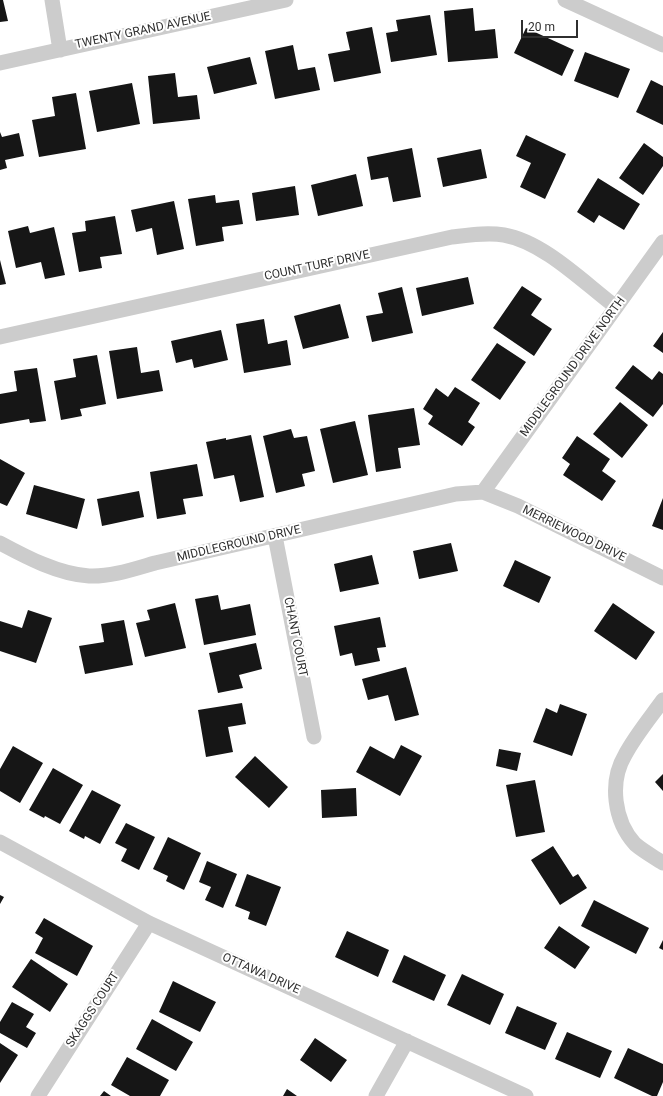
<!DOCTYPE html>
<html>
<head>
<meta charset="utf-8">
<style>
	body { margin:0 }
	#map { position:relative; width:663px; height:1096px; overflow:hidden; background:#fff; font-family:Roboto,sans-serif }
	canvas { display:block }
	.scale { position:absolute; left:521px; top:20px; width:57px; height:18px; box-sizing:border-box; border:2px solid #2f2f2f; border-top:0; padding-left:5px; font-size:12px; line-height:14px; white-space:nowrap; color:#2f2f2f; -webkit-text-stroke:3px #fff; paint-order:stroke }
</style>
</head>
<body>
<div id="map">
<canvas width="663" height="1096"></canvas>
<div class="scale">20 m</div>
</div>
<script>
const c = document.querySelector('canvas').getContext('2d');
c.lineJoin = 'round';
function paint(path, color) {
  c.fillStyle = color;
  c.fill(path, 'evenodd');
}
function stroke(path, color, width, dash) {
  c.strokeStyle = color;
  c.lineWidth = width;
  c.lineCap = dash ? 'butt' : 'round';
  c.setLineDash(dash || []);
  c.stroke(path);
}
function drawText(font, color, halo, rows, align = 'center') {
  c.font = font + ' Roboto,sans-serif';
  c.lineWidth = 4;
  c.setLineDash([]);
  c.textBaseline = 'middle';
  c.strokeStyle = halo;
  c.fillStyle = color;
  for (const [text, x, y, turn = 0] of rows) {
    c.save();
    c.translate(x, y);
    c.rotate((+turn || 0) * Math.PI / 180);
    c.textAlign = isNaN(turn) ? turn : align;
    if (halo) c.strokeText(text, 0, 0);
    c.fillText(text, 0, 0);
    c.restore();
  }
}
paint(new Path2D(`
	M0,0H3L8,21L0,22Z
	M473,8L475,31L495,29L498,58L448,62L444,11Z
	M430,15L437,55L391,62L386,33L398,31L396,20Z
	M372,27L381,73L334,82L328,54L350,50L346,32Z
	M526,28L574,50L562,76L514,53Z
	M293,45L298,70L315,67L320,90L275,99L265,51Z
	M585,52L630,69L618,98L574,81Z
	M250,57L257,84L214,94L207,67Z
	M175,73L178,97L197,95L200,119L153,124L148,76Z
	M651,80L663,86V125L636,112Z
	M132,83L140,124L97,132L89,91Z
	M76,93L86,149L39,157L32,120L55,116L52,97Z
	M0,132L2,137L19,133L24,156L5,160L7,168L0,170Z
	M526,135L566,154L545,199L520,187L531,163L516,156Z
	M644,143L663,157V166L643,195L619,178Z
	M412,148L421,197L393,202L388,177L371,180L367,157Z
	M481,149L487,178L443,187L437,158Z
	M356,174L363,206L318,216L311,185Z
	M598,178L640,204L624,230L599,215L594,223L577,212Z
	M295,186L299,215L256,221L252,193Z
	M215,195L216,203L239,200L243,224L222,227L224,241L196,246L188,199Z
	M174,201L184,249L157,255L152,228L136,232L131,210Z
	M115,216L122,254L100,257L102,268L79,272L72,233L86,231L85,221Z
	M28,226L30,233L54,227L65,275L45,279L41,262L16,268L8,231Z
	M0,260L6,284L0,285Z
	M468,277L474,304L422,316L416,288Z
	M522,286L542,299L531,315L552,329L534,356L493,328Z
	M402,287L413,333L372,342L366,316L383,313L378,293Z
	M340,304L349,338L303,349L294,316Z
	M264,319L268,344L287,340L291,365L244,373L236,324Z
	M221,330L228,360L194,368L192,359L176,363L171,341Z
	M663,332V353L653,346Z
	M497,343L526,362L500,400L471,380Z
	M137,347L141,373L159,370L163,391L117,399L109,351Z
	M97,355L106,404L80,409L82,416L61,420L54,381L76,377L73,359Z
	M633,365L652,380L659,371L663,374V404L653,417L615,388Z
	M37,368L46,421L30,423L29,419L0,424V394L17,391L14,371Z
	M455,387L480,403L468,422L475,427L462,446L428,424L433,416L423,409L436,388L448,397Z
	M620,402L648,425L622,458L593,434Z
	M414,408L420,445L398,448L401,468L376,472L368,415Z
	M355,421L368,475L333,483L320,429Z
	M291,429L294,438L307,436L315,471L302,474L305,486L276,493L263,436Z
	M251,435L264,497L240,502L234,475L214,479L206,442L226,438V440Z
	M577,436L610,459L602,471L616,481L602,501L563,475L570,464L562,458Z
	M0,459L25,473L7,506L0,503Z
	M197,464L203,496L183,499L186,514L157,519L150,472Z
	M34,485L85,499L77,529L26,514Z
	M139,491L144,517L102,526L97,499Z
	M663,498V530L652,526Z
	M451,543L458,571L419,579L413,551Z
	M372,555L379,584L340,592L334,564Z
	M515,560L551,577L539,603L503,586Z
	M218,595L221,610L250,604L256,635L204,645L195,599Z
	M175,603L186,648L145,657L136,623L150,620L147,610Z
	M613,603L655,632L636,660L594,631Z
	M28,610L52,618L36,663L0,651V621L22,628Z
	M380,617L386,647L377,648L380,661L355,666L352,653L340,656L334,626Z
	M124,620L133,665L85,674L79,646L104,642L101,624Z
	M256,643L262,669L239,675L243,688L218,693L209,653Z
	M406,667L419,715L395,721L388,695L368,700L362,679Z
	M242,703L246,724L228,727L233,752L206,757L198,710Z
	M560,704L587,714L572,756L533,742L546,708L557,713Z
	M401,745L422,756L400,796L356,772L370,746L394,759Z
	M13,746L43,763L20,803L0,791V769Z
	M499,749L521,753L517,771L496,766Z
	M255,756L288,787L269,808L235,777Z
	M53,768L83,785L60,824L45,816L44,818L29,810Z
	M663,774V791L655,782Z
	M535,780L545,832L516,837L506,785Z
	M356,788L357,816L322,818L321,790Z
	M92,790L121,805L100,844L85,836L84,839L69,831Z
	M126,823L155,837L139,870L121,861L127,849L115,843Z
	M168,837L201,853L184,890L166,881L168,876L153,869Z
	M553,846L573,877L578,874L587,888L560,905L531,860Z
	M207,861L237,874L223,908L205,900L211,887L199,882Z
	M247,874L281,887L266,926L248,919L250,912L235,906Z
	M0,895L4,897L0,904Z
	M594,900L649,928L636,954L581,926Z
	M44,918L93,946L77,976L35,953L43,938L35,933Z
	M559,926L590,947L575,969L544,948Z
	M347,931L389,950L378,977L335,957Z
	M663,940V950L659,948Z
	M404,955L446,975L434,1001L392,982Z
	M31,959L68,984L50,1012L12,987Z
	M462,974L504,994L490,1025L447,1005Z
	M173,981L216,1002L200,1032L159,1012Z
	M12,1002L34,1014L26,1027L36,1033L27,1048L0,1033V1022Z
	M517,1006L557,1023L545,1050L505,1033Z
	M152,1019L193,1042L176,1071L136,1049Z
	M567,1032L612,1051L600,1078L555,1059Z
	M315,1038L347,1060L331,1082L300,1060Z
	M0,1043L18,1055L0,1083Z
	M628,1048L663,1064V1082L657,1096H652L614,1078Z
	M127,1057L169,1080L160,1096H130L111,1085Z
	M287,1089L297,1096H283Z
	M104,1091L111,1096H100Z`), '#161616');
stroke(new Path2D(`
	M52,0L60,50
	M565,0L663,45
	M0,63L286,0
	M0,337L452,237C469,235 487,232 504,235C544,242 584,283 616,307
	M483,492L663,242
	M275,536L314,737
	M0,543C26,557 58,574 89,576C111,577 134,569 155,563L456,494L483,492L518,506L663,578
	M663,700C650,718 635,736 625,755C609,782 614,821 635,844C643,851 654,857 663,863
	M0,842L149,923L526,1096
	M38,1096L149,923
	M376,1096L407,1041`), '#ccc', 15);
drawText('12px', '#2f2f2f', '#fff', [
	["TWENTY GRAND AVENUE",143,31,-12],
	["COUNT TURF DRIVE",317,266,-12],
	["MIDDLEGROUND DRIVE NORTH",573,367,-54],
	["MERRIEWOOD DRIVE",574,534,26],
	["MIDDLEGROUND DRIVE",239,544,-13],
	["CHANT COURT",295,637,79],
	["OTTAWA DRIVE",261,974,24],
	["SKAGGS COURT",93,1010,-57]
]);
</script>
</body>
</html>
